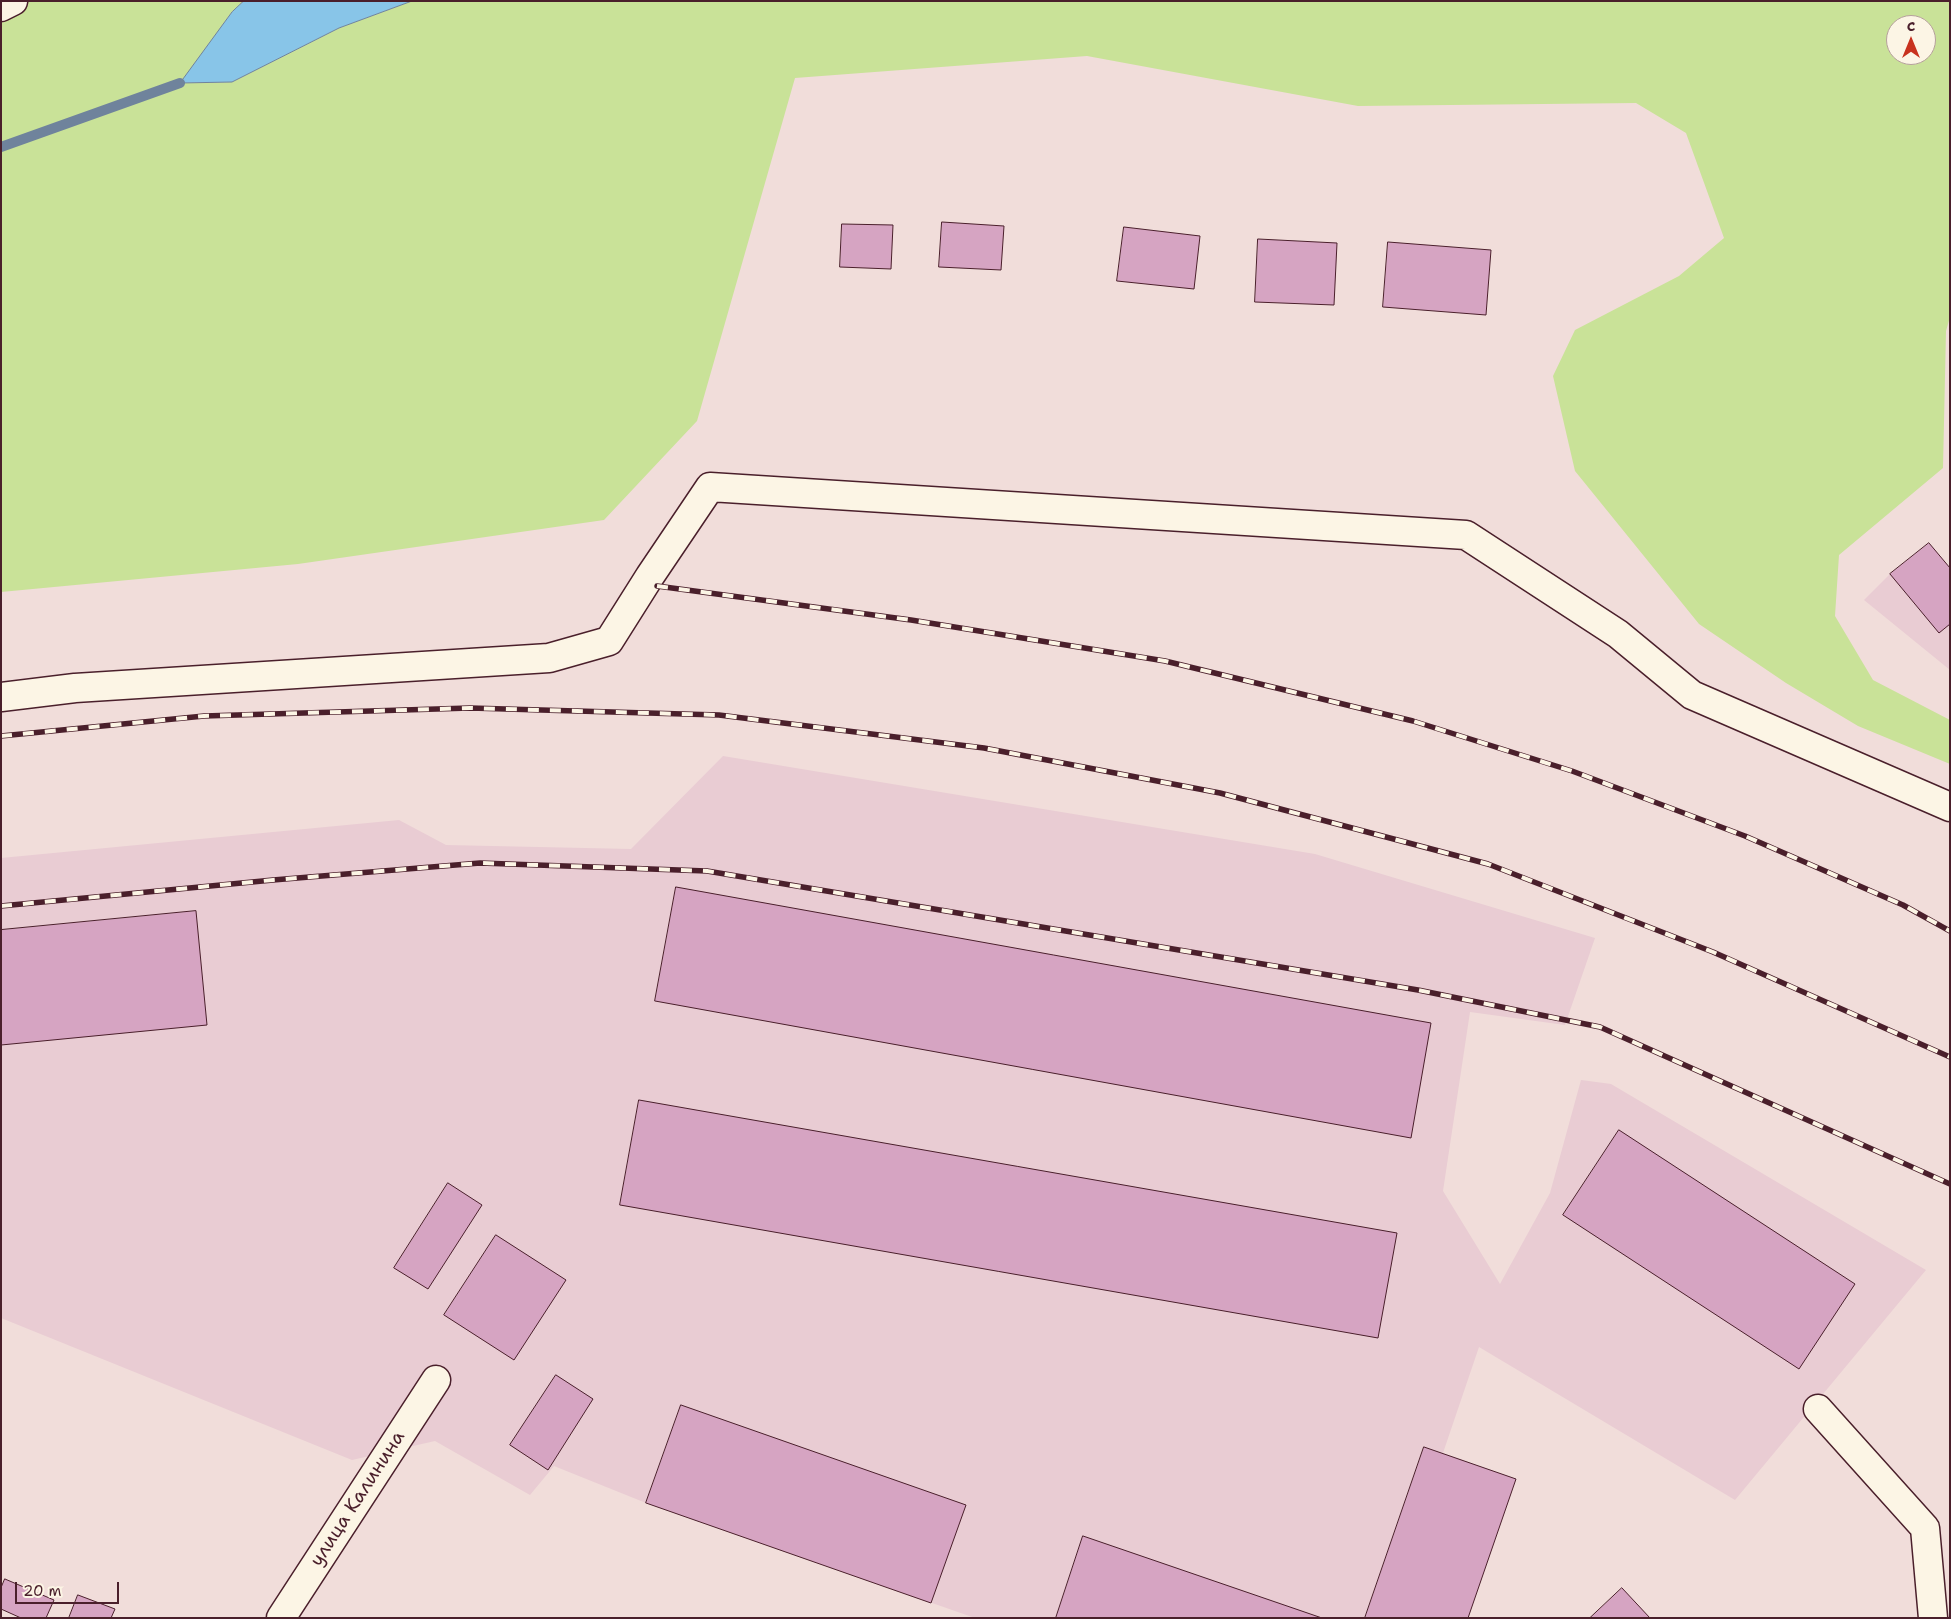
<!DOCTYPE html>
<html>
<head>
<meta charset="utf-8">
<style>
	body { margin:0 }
	#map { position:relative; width:1951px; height:1619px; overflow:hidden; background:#f1ddda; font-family:"Shantell Sans",sans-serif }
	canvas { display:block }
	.frame { position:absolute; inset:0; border:2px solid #4a1f2b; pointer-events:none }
	.north { position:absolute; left:1886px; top:15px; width:50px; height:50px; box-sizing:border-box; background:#fcf5e5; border:1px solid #b59f9b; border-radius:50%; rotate:0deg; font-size:14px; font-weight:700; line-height:20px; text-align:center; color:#4a1f2b }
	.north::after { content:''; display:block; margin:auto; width:18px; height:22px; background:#c8321e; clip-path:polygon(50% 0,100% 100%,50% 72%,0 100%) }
	.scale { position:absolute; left:15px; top:1582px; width:104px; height:22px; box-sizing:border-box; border:2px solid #4a1f2b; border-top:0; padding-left:6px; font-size:15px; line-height:18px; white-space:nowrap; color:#4a1f2b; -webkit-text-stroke:4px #fcf5e5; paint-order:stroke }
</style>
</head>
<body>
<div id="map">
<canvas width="1951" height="1619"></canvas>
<div class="frame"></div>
<div class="north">С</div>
<div class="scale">20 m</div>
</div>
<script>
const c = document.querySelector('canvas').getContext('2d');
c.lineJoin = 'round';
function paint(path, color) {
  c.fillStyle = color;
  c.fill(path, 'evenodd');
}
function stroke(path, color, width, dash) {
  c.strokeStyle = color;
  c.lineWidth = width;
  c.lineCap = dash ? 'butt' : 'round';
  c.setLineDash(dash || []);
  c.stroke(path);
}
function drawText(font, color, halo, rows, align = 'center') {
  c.font = font + ' "Shantell Sans",sans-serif';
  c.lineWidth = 5;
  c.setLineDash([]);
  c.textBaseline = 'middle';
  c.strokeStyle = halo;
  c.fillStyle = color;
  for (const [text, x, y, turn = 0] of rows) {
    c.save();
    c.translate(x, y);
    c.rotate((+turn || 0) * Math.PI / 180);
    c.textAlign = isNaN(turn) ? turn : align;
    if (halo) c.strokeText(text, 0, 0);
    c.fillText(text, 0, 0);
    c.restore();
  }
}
paint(new Path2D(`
	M1929,543L1950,568V670L1864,600L1890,574Z
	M723,756L1315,854L1595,938L1565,1025L1470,1012L1443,1191L1500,1284L1550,1193L1581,1080L1611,1084L1926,1270L1735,1500L1479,1347L1443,1453L1516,1479L1468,1618H975L646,1503L554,1466L530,1495L435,1441L352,1460L1,1318V858L399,820L446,845L631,849Z`), '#e9ccd3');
paint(new Path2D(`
	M1,1H244L232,12L181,83L232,82L339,28L412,1H1950V317L1946,331L1943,468L1839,555L1835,616L1873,680L1950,720V764L1858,726L1786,683L1699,624L1575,471L1553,376L1575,330L1679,276L1724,238L1686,133L1636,103L1358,106L1087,56L795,78L697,421L604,520L298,564L1,592ZM1896,25H1926V55H1896Z`), '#c9e298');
const water = new Path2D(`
	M244,1H412L339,28L232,82L180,83L232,12Z`);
paint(water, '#88c5e8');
stroke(water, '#6f839c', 1);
stroke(new Path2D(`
	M1,147L180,83`), '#6f839c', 10);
const building = new Path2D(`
	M942,222L1004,226L1001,270L939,267Z
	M842,224L893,225L891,269L840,267Z
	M1124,227L1200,236L1194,289L1117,281Z
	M1258,239L1337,243L1334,305L1255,302Z
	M1388,242L1491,250L1486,315L1383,307Z
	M1929,543L1950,568V624L1939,633L1890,574Z
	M676,887L1431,1023L1411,1138L655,1001Z
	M196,911L207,1025L1,1045V930Z
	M639,1100L1397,1233L1378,1338L620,1205Z
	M1619,1130L1855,1284L1799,1369L1563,1215Z
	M448,1183L482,1205L428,1289L394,1268Z
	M496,1235L566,1280L514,1360L444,1315Z
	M556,1375L593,1399L548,1470L510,1445Z
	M681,1405L966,1505L931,1603L646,1503Z
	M1424,1447L1516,1479L1468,1618H1365Z
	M1083,1536L1322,1618H1056Z
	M5,1579L54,1600L46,1618H21L1,1609V1588Z
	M1622,1588L1650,1618H1590Z
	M78,1595L115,1609L111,1618H69Z`);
paint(building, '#d6a4c2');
stroke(building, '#4a1f2b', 1);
const minor = new Path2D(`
	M1,7L13,1
	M1,697L75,688L549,658L609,641L650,576L710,487L1466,535L1618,634L1692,695L1950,807
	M1818,1409L1925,1528L1933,1618
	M281,1618L436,1380`);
stroke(minor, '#4a1f2b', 31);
stroke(minor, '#fcf5e5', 28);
const rail = new Path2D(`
	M657,586L911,620L1165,661L1413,721L1572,771L1745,836L1903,905L1950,931
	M1,736L204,716L470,708L719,715L984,748L1220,793L1488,864L1713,952L1950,1057
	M1,906L273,880L480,863L707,871L1418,990L1600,1027L1950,1184`);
stroke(rail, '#4a1f2b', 5.5);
stroke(rail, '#fcf5e5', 4, [11]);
drawText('19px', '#4a1f2b', '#fcf5e5', [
	["улица Калинина",358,1499,-57]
]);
</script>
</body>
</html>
